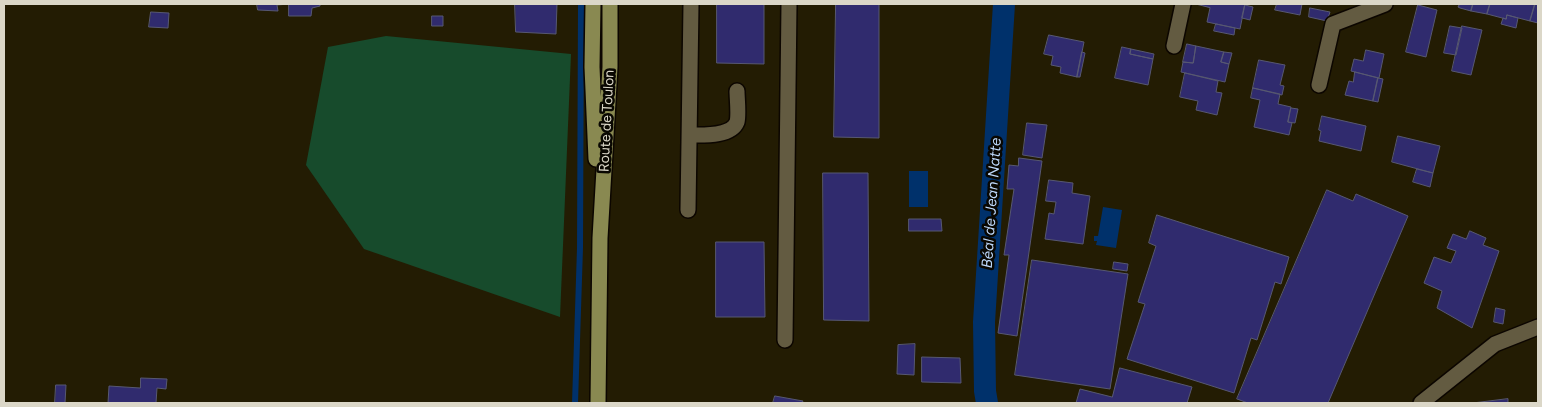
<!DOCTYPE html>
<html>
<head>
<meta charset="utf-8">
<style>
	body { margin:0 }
	#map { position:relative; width:1542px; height:407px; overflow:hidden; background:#231c03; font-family:Figtree,sans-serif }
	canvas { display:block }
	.frame { position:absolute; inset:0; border:5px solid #dbd7c8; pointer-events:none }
</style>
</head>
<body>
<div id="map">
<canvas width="1542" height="407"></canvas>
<div class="frame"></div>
</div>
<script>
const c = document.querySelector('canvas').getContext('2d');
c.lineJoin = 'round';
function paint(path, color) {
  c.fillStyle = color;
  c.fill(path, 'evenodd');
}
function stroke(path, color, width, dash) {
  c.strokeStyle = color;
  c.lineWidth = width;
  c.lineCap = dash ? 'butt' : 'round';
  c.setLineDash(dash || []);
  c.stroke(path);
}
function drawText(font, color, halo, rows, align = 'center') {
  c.font = font + ' Figtree,sans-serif';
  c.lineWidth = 5;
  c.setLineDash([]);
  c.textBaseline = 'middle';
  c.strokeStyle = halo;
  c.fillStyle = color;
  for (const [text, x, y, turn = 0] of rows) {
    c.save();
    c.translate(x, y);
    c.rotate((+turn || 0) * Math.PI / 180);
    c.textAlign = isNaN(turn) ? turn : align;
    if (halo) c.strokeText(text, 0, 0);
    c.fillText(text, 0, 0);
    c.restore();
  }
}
paint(new Path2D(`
	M386,36L571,54L560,317L364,249L306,165L328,47Z`), '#174b2c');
paint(new Path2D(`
	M909,171H928V207H909Z
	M1103,207L1122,210L1116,248L1096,245L1097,241H1094V236H1098Z`), '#00316b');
stroke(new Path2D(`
	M575,403L580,248L581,4`), '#00316b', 6);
stroke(new Path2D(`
	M987,403L985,391L984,322L1004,4`), '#00316b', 22);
const building = new Path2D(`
	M257,4H289L277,5L278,11L258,10Z
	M289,4H320V6L312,8L311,16H289Z
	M515,4H557L556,34L516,32Z
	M717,4H764V64L717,63Z
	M836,4H879V138L834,137Z
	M1196,4H1245L1240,29L1207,22L1210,8Z
	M1277,4H1302L1300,15L1275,10Z
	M1455,4H1473L1471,11L1460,8L1458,7L1459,5Z
	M1473,4H1490L1487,14L1471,11Z
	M1490,4H1535L1530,21L1507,15L1506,19L1487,14Z
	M1535,4H1538V23L1530,21Z
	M1245,5L1253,7L1250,20L1242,18Z
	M1418,5L1437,10L1426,57L1406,52Z
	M1310,8L1330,12L1327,21L1309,17Z
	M151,12L169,13L168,28L149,27Z
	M1507,15L1518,18L1516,28L1501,24L1503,18L1506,19Z
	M432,16H443V26H432Z
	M1216,24L1235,28L1234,35L1214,31Z
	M1450,26L1462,28L1456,55L1444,53Z
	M1462,26L1482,30L1471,75L1452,71Z
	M1049,35L1084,42L1077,77L1060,73L1061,67L1051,65L1053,56L1044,54Z
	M1187,44L1196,46L1193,63L1183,62Z
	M1196,46L1224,52L1221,62L1229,64L1225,82L1181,72L1183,62L1193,63Z
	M1122,47L1131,49L1130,54L1153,59L1148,85L1115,78Z
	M1131,49L1154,54L1153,59L1130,54Z
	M1366,50L1384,54L1379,78L1351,71L1354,59L1363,61Z
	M1082,52L1085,53L1080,77H1077Z
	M1224,52L1232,53L1229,64L1221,62Z
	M1259,60L1285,65L1280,85L1284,86L1282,95L1253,88Z
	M1355,72L1378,78L1373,101L1345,95L1349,81L1353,82Z
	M1185,73L1218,81L1216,92L1222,93L1217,115L1196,110L1198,101L1180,97Z
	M1378,78L1383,79L1378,102L1373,101Z
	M1253,88L1280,94L1278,104L1291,107L1288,122L1292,123L1289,135L1254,127L1260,100L1251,98Z
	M1291,108L1298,109L1295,123L1288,122Z
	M1322,116L1366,126L1361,151L1319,141L1321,131L1319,130Z
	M1027,123L1047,125L1042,158L1023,155Z
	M1398,136L1440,146L1433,173L1392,162Z
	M1019,158L1042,161L1017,336L998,333L1009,255H1004L1014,189H1007L1009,165L1018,166Z
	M1417,169L1433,173L1430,187L1413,182Z
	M823,173H868L869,321L824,320Z
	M1049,180L1073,183L1072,193L1090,196L1083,244L1045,239L1049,213L1054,214L1056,202L1046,201Z
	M1327,190L1353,201L1356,194L1408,216L1328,403H1248L1237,399Z
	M1157,215L1289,257L1281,284L1275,282L1257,340L1251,338L1234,393L1127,359L1145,304L1138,302L1156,246L1149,243Z
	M909,219H941L942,231H909Z
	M1470,231L1486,238L1483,245L1499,251L1472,328L1437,308L1442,291L1424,283L1434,257L1451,263L1456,251L1447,248L1453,234L1466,239Z
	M716,242H764L765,317H716Z
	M1032,260L1128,274L1110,389L1015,375Z
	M1114,262L1128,264L1127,271L1113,269Z
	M1496,308L1505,310L1503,324L1494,322Z
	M915,344L914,375L897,374L898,345Z
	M922,357L960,358L961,383L922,382Z
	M1120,368L1192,387L1187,403H1076L1080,389L1112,397Z
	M141,378L167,379L166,389L157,388L156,403H108L109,386L140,388Z
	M56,385H66L65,403H55Z
	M775,396L803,401L802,403H773Z
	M1508,399V403H1473Z`);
paint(building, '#302b6e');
stroke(building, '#575872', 1);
const minor = new Path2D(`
	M1174,46L1183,4
	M1319,85L1333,24L1385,4
	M690,135C702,135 731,137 737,122C739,115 737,98 737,91
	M688,210L691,4
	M785,340L789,4
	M1421,403L1495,344L1538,327`);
const major = new Path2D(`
	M593,4L592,67L596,159
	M598,403L600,238L610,67V4`);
stroke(minor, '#0c0600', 18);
stroke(major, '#0c0600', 18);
stroke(minor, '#635b41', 15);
stroke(major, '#898951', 15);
drawText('14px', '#dbd7c8', '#090701', [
	["Route de Toulon",607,121,-87]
]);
drawText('italic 15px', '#bed9fc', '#090701', [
	["Béal de Jean Natte",992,203,-86]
]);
</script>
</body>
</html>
